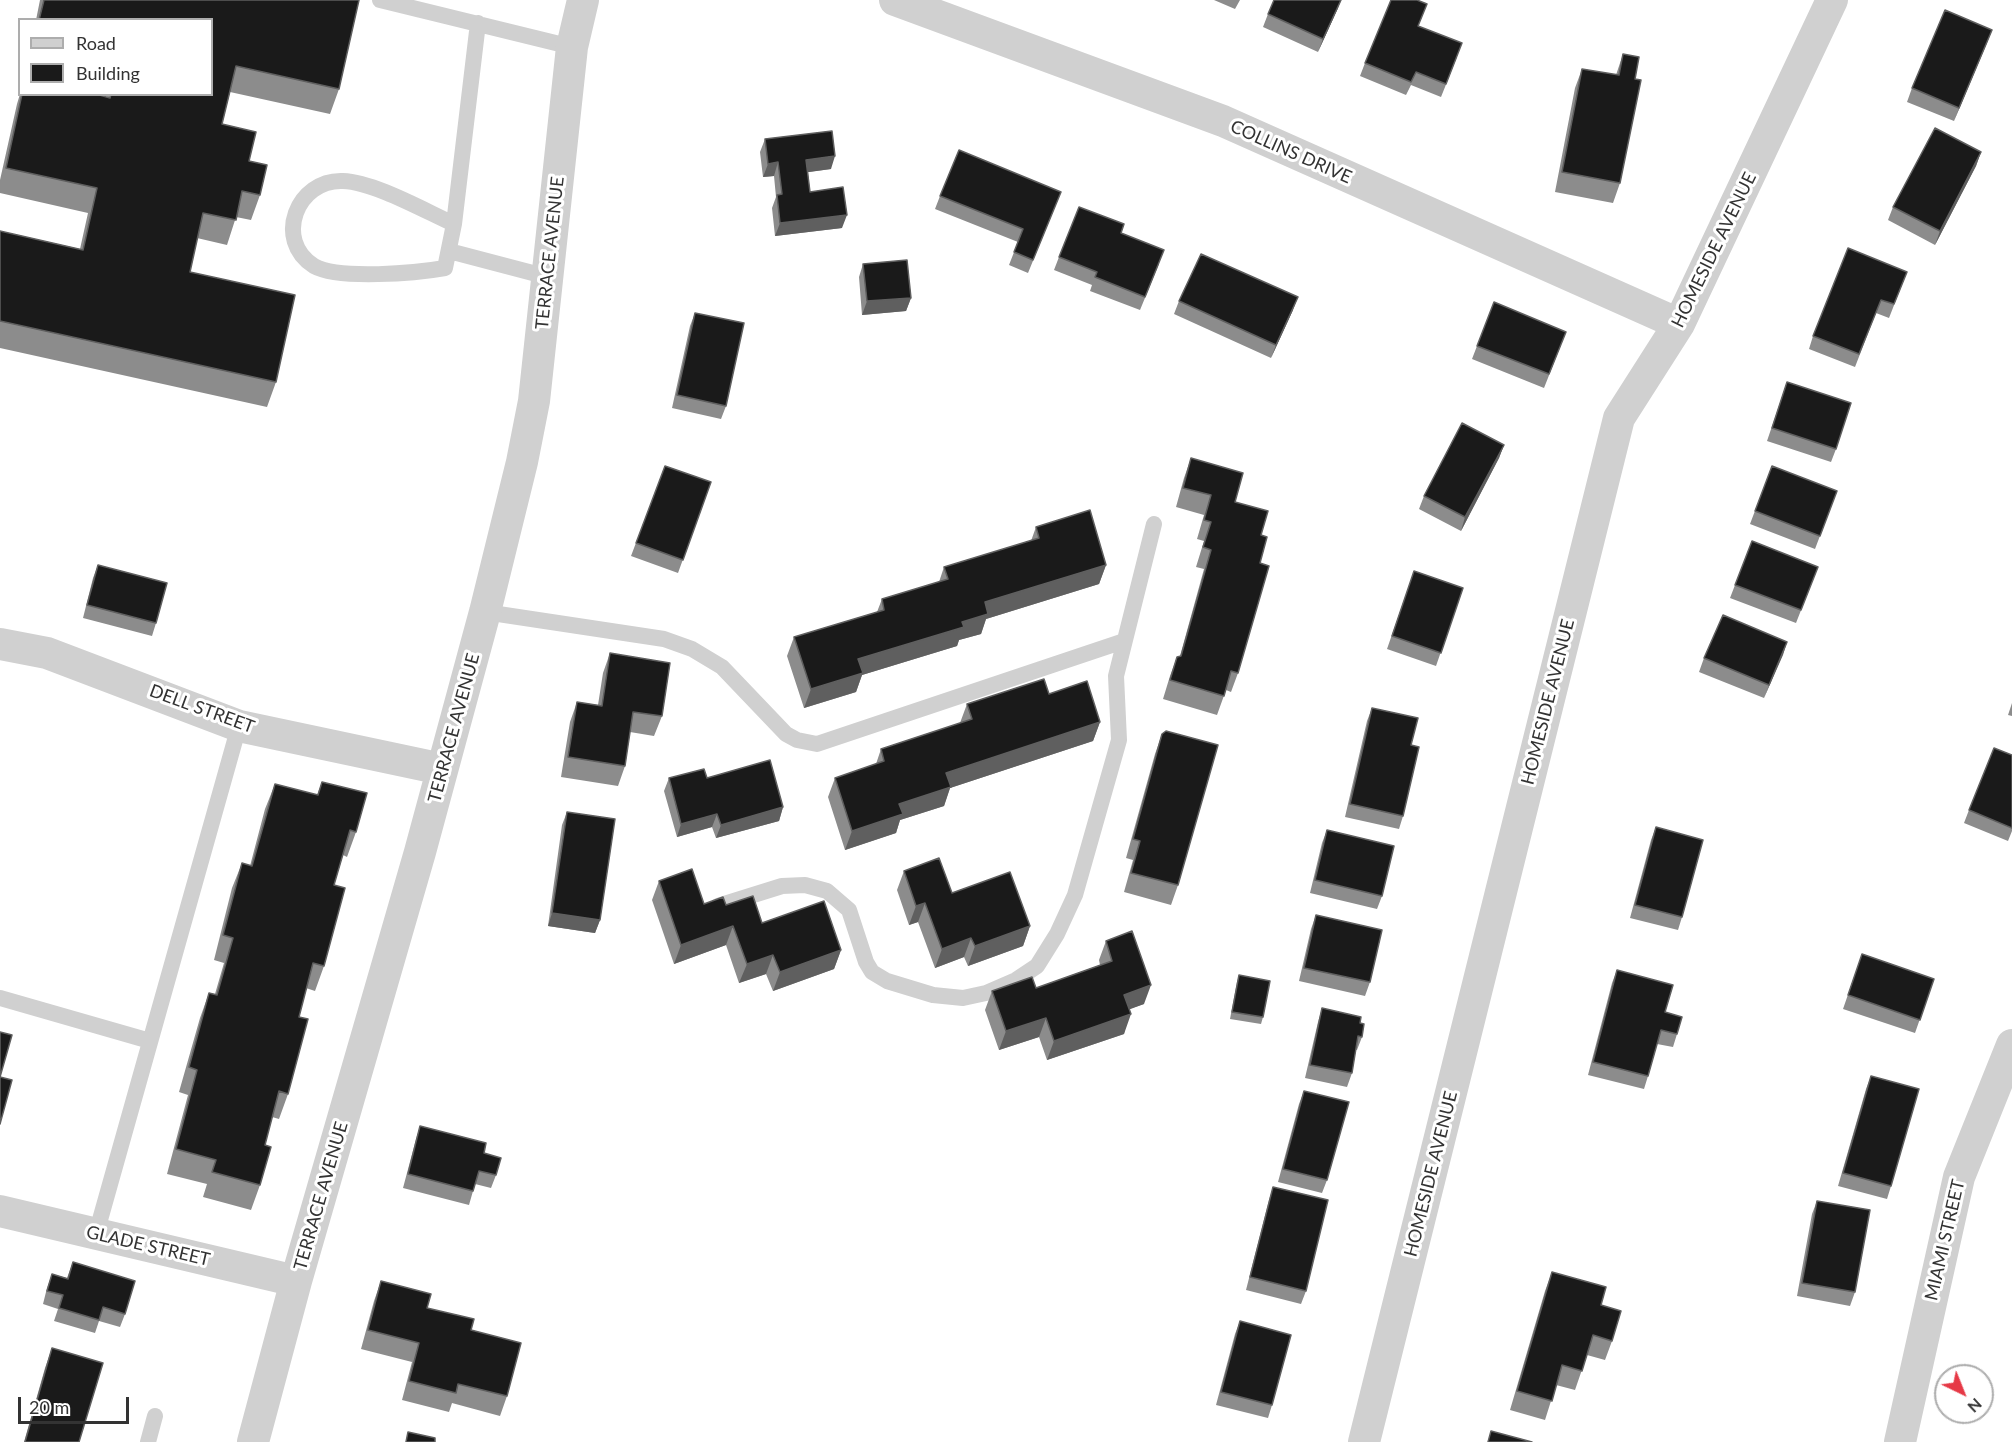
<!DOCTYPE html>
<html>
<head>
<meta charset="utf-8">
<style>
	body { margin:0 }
	#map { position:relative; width:2012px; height:1442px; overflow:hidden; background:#fff; font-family:Lato,sans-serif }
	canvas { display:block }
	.legend { position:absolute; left:18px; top:18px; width:195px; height:78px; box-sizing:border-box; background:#fff; border:2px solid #adadad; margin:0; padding:8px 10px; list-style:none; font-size:18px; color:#333 }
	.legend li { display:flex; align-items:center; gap:12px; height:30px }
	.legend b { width:30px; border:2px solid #adadad }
	.north { position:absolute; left:1934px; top:1364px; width:60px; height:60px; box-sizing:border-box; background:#fff; border:2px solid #adadad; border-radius:50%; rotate:137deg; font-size:16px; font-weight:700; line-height:24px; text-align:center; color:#333 }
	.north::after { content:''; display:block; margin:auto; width:21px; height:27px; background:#e63946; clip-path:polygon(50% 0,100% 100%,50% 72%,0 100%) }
	.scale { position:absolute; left:18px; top:1397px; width:111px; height:27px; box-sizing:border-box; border:3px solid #333; border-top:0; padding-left:8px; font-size:18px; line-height:21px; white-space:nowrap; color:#333; -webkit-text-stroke:4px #fff; paint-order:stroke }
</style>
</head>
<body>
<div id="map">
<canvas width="2012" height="1442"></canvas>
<ul class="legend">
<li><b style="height:8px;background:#d0d0d0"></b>Road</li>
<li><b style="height:16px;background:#1a1a1a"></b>Building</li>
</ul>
<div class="north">N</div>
<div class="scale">20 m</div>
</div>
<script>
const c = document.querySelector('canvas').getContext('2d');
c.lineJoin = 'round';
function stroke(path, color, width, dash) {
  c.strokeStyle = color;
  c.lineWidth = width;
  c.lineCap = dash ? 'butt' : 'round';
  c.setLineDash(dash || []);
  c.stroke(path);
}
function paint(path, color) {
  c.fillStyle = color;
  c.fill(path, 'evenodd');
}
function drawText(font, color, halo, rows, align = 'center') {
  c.font = font + ' Lato,sans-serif';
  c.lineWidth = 6;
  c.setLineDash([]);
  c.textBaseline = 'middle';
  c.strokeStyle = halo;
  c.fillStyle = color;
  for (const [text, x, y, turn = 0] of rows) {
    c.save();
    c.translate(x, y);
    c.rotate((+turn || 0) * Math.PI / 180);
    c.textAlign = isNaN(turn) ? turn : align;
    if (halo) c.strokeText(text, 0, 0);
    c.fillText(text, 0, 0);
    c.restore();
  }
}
stroke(new Path2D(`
	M380,0L572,47
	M454,224C425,211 374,182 343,181C297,179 273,240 314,266C339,280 417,273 445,268L454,224L478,23
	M449,251L548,277
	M485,612L664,639L692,649L722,667L786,734L797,740L817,744L1124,641
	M718,906L782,886L805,885L827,891L849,910L866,962L872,972L887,981L933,995L963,998L986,993L1016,980L1037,966L1057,934L1075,895L1119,740L1116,676L1154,524
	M0,998L150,1041
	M96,1234L239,726
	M148,1442L155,1416`), '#d0d0d0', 16);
stroke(new Path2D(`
	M895,0L1223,121L1679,324
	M0,644L47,653L239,726L442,769
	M0,1211L296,1281
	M253,1442L296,1281L420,852L485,612L522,462L534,401L572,47L583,0
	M1364,1442L1619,418L1679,324L1832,0
	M1900,1442L1959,1177L2012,1045`), '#d0d0d0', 32);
paint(new Path2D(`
	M40,0H359L339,89L330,114L230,92L222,124L249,161L260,195L251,220L236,217L227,245L197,238L190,272L276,382L267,407L0,348V231L80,249L88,213L0,193V180L17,104L20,94H96L107,97L108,94H212V20H36Z
	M1214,0H1240L1235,9Z
	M1338,8L1318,52L1263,27L1268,14Z
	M1419,26L1457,57L1441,97L1411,85L1406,95L1360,76L1365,63Z
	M1992,30L1954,121L1907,102L1912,88Z
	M1623,54L1635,79L1620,183L1613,203L1555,192L1575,88L1582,69L1616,75Z
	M765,139L831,169L808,172L810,192L842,228L775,236L772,208L776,197L774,176L763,177L760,152Z
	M1981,152L1976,166L1935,245L1888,220L1893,207Z
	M1061,192L1028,273L1009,265L1018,242L935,209L940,196Z
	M1124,224L1121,233L1159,264L1140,310L1090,291L1092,285L1054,270L1059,257Z
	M863,264L911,298L906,311L862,315L859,277Z
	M1907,272L1889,318L1876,313L1855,367L1809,349L1813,336Z
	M1179,301L1293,310L1271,358L1174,314Z
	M695,313L726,406L721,419L672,408L690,326Z
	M1561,345L1544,388L1472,359L1477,346Z
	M1787,382L1836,449L1831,462L1767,441Z
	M1504,445L1499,458L1461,531L1419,509L1424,496Z
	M1191,458L1235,502L1261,535L1260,563L1238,673L1231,692L1226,690L1217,715L1163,699L1170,676L1177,657L1180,656L1204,569L1196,567L1204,541L1197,539L1204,515L1176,507L1184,478Z
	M665,466L711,482L678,573L631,556Z
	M1772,466L1837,491L1815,549L1750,524Z
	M1036,527L1106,565L1099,584L986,619L981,634L959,640L957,646L862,675L856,692L804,708L787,656L794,637L877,612L882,599L939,582L944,567L1031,541Z
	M1752,541L1818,567L1796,623L1730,598Z
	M98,565L156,623L152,636L83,618L93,578Z
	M1414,571L1463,588L1436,666L1387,649Z
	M1787,642L1764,698L1699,672L1704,658Z
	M610,653L662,716L654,736L630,732L625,766L618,786L561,777L570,722L577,702L598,705L603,673Z
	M1049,694L1100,722L1093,741L950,788L944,806L900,820L896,833L845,850L828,797L835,778L876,764L881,749L960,723L967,704Z
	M2012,703V716L2008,715Z
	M1372,708L1411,745L1403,816L1399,829L1345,817L1367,721Z
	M1162,734L1178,885L1171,905L1124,892L1133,860L1126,858L1155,754Z
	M2012,755V831L2008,841L1964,823L1969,810Z
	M669,778H707L783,807L779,821L716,838L712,827L677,837L664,791Z
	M322,782L356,832L347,857L343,855L334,885L324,966L315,991L306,988L299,1017L288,1094L279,1119L272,1117L265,1145L260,1185L251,1210L203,1197L207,1184L167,1174L188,1095L179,1092L200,1018L209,993L215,994L224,963L214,960L232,888L242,863L250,866L265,809L275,784L317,795Z
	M567,812L600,920L595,933L548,926L562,825Z
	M1656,827L1682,917L1678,930L1630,918L1651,840Z
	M1327,830L1382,896L1377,909L1310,893L1322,843Z
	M904,871L952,893L1030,926L1023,946L968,966L964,957L935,968L918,922L909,925L897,890Z
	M659,881L704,904L726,905L762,923L841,950L834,969L773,991L766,974L739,983L726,945L674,964L652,900Z
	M1316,915L1370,982L1365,996L1299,981L1311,929Z
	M1106,941L1144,1004L1129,1009L1124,1034L1047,1060L1039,1037L999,1050L985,1010L992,991L1036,988L1100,965L1099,960Z
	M1862,954L1934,979L1915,1033L1843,1009Z
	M1617,970L1665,1012L1677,1034L1673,1047L1657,1044L1648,1076L1644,1089L1588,1075L1612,983Z
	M1239,975L1263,1017L1261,1024L1230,1019L1237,982Z
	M1322,1008L1360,1023L1362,1037L1357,1050H1355L1352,1073L1347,1087L1305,1078L1318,1022Z
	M1871,1076L1891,1186L1887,1199L1838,1186L1866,1089Z
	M1304,1091L1327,1180L1322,1193L1278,1182L1299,1104Z
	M420,1126L484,1153L496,1175L491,1188L475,1184L469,1205L403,1188L416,1139Z
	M1273,1187L1306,1291L1301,1304L1246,1290L1269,1200Z
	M1817,1201L1855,1292L1850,1306L1797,1296L1812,1214Z
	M73,1262L125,1314L120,1327L99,1321L95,1333L54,1321L58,1309L43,1304L47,1288L52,1274L67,1278Z
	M1552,1272L1601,1305L1612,1341L1605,1360L1587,1355L1575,1390L1556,1385L1545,1420L1510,1410L1545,1291Z
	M381,1281L427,1308L471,1330L507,1396L500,1416L452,1403L449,1412L402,1400L412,1362L361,1349L374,1301Z
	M1240,1321L1272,1405L1268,1418L1216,1405L1235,1334Z
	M52,1348L79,1442H24L45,1368Z`), '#8c8c8c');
paint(new Path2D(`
	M1341,0L1338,8L1318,52L1323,39Z
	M1992,30L1987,43L1954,121L1959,108Z
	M1981,152L1976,166L1935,245L1940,231Z
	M835,156L831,169L802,173L806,160Z
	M778,162L774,176L763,177L768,164Z
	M847,215L842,228L775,236L780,223Z
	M1298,297L1293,310L1271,358L1276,345Z
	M911,298L906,311L862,315L867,301Z
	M1504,445L1499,458L1461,531L1465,517Z
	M1106,565L1099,584L986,619L981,634L959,640L957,646L862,675L856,692L804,708L811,689L858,659L962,622L985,602Z
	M1787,642L1783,655L1764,698L1769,685Z
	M1100,722L1093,741L950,788L944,806L900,820L896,833L845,850L852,831L899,804L946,773Z
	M783,807L779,821L716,838L721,825Z
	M717,814L712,827L677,837L681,824Z
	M925,903L918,922L909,925L916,906Z
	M552,913L600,920L595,933L548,926Z
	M733,926L726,945L674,964L681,945Z
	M1030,926L1023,946L968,966L975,946Z
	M971,938L964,957L935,968L942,949Z
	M841,950L834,969L773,991L780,972Z
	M773,955L766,974L739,983L747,964Z
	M1151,985L1144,1004L1117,1014L1124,995Z
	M1131,1014L1124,1034L1047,1060L1054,1041Z
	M1046,1018L1039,1037L999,1050L1006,1031Z`), '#5f5f5f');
const building = new Path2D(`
	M44,0H359L339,89L236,66L222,124L256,132L249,161L267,165L260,195L242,191L236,220L203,213L190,272L295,295L276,382L0,321V231L83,250L97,188L6,168L22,94H96L110,98L111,94H212V20H39Z
	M1274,0H1341L1323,39L1268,14Z
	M1391,0H1417L1427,4L1418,26L1462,43L1446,84L1416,72L1411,82L1365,63Z
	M1945,10L1992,30L1959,108L1912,88Z
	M1623,54L1639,57L1635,79L1641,80L1620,183L1562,172L1582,69L1619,75Z
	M1935,128L1981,152L1940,231L1893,207Z
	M832,131L835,156L806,160L810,192L843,187L847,215L780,223L777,195L782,194L778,162L768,164L765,139Z
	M959,150L1061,192L1033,260L1014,252L1023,229L940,196Z
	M1079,207L1124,224L1121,233L1164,250L1145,297L1095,277L1097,272L1059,257Z
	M1848,248L1907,272L1894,304L1881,300L1859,354L1813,336Z
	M1201,254L1298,297L1276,345L1179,301Z
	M907,260L911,298L867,301L863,264Z
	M1494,302L1566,332L1549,374L1477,346Z
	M695,313L744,323L726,406L677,395Z
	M1787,382L1851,403L1836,449L1772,428Z
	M1462,423L1504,445L1465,517L1424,496Z
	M1191,458L1243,473L1235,502L1268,511L1261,535L1267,537L1260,563L1269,566L1238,673L1231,671L1224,696L1170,680L1177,657L1181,656L1211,550L1203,547L1211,522L1204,520L1211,495L1183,488Z
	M665,466L711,482L683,560L636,543Z
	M1772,466L1837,491L1820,536L1755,511Z
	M1090,510L1106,565L985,602L988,614L962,622L964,627L858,659L863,673L811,689L794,637L884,610L882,599L948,579L944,567L1039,538L1036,527Z
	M1752,541L1818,567L1801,610L1735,585Z
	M98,565L167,583L156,623L87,605Z
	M1414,571L1463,588L1441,653L1392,636Z
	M1723,615L1787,642L1769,685L1704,658Z
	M610,653L670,663L662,716L633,712L625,766L568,757L577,702L602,706Z
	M1044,679L1049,694L1087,681L1100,722L946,773L951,787L899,804L903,814L852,831L835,778L884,761L881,749L972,719L967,704Z
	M1372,708L1418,718L1411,745L1419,747L1403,816L1350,804Z
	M1166,731L1218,745L1178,885L1131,873L1140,841L1133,839L1162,734Z
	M1994,748L2012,755V828L1969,810Z
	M770,760L783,807L721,825L717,814L681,824L669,778L704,769L707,778Z
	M322,782L367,793L356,832L350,830L334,885L345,888L324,966L313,963L299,1017L308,1019L288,1094L279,1091L265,1145L271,1147L260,1185L212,1172L216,1160L176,1149L197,1070L189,1067L209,993L217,995L233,938L223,935L242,863L252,866L275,784L318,795Z
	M567,812L615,819L600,920L552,913Z
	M1656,827L1703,840L1682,917L1635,905Z
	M1327,830L1394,846L1382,896L1315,880Z
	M939,858L952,893L1010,872L1030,926L975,946L971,938L942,949L925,903L916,906L904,871Z
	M692,869L704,904L723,897L726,905L753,896L762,923L824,901L841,950L780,972L773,955L747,964L733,926L681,945L659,881Z
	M1316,915L1382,930L1370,982L1304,968Z
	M1132,931L1151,985L1124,995L1131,1014L1054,1041L1046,1018L1006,1031L992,991L1032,977L1036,988L1112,961L1106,941Z
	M1862,954L1934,979L1920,1020L1848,995Z
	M1617,970L1673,985L1665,1012L1682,1017L1677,1034L1661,1030L1648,1076L1593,1062Z
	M1239,975L1270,981L1263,1017L1232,1012Z
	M1322,1008L1361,1017L1360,1023L1364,1024L1362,1037L1358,1036L1352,1073L1310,1065Z
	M0,1032L12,1035L0,1077L12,1080L0,1124Z
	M1871,1076L1919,1089L1891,1186L1843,1173Z
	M1304,1091L1349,1102L1327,1180L1283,1169Z
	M420,1126L486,1143L484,1153L501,1158L496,1175L479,1171L473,1191L408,1174Z
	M1273,1187L1328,1200L1306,1291L1250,1277Z
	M1817,1201L1870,1210L1855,1292L1802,1283Z
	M73,1262L135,1281L125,1314L103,1307L99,1320L59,1308L63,1295L47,1291L52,1274L68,1279Z
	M1552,1272L1606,1287L1601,1305L1621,1311L1612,1341L1593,1335L1582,1371L1562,1365L1552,1401L1517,1391Z
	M381,1281L431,1294L427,1308L474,1319L471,1330L521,1343L507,1396L458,1384L456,1393L409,1381L419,1343L368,1330Z
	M1240,1321L1291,1335L1272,1405L1221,1392Z
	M52,1348L103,1363L79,1442H25Z
	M1491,1431L1532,1442H1488Z
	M408,1432L435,1438V1442H406Z`);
paint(building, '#1a1a1a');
stroke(building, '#5f5f5f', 1.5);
drawText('18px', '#333', '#fff', [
	["COLLINS DRIVE",1291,152,24],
	["HOMESIDE AVENUE",1714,250,-64],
	["TERRACE AVENUE",550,253,-84],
	["HOMESIDE AVENUE",1548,702,-76],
	["DELL STREET",202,709,20],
	["TERRACE AVENUE",454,728,-75],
	["HOMESIDE AVENUE",1431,1174,-76],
	["TERRACE AVENUE",321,1196,-74],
	["MIAMI STREET",1945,1240,-77],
	["GLADE STREET",148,1246,13]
]);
</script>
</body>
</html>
